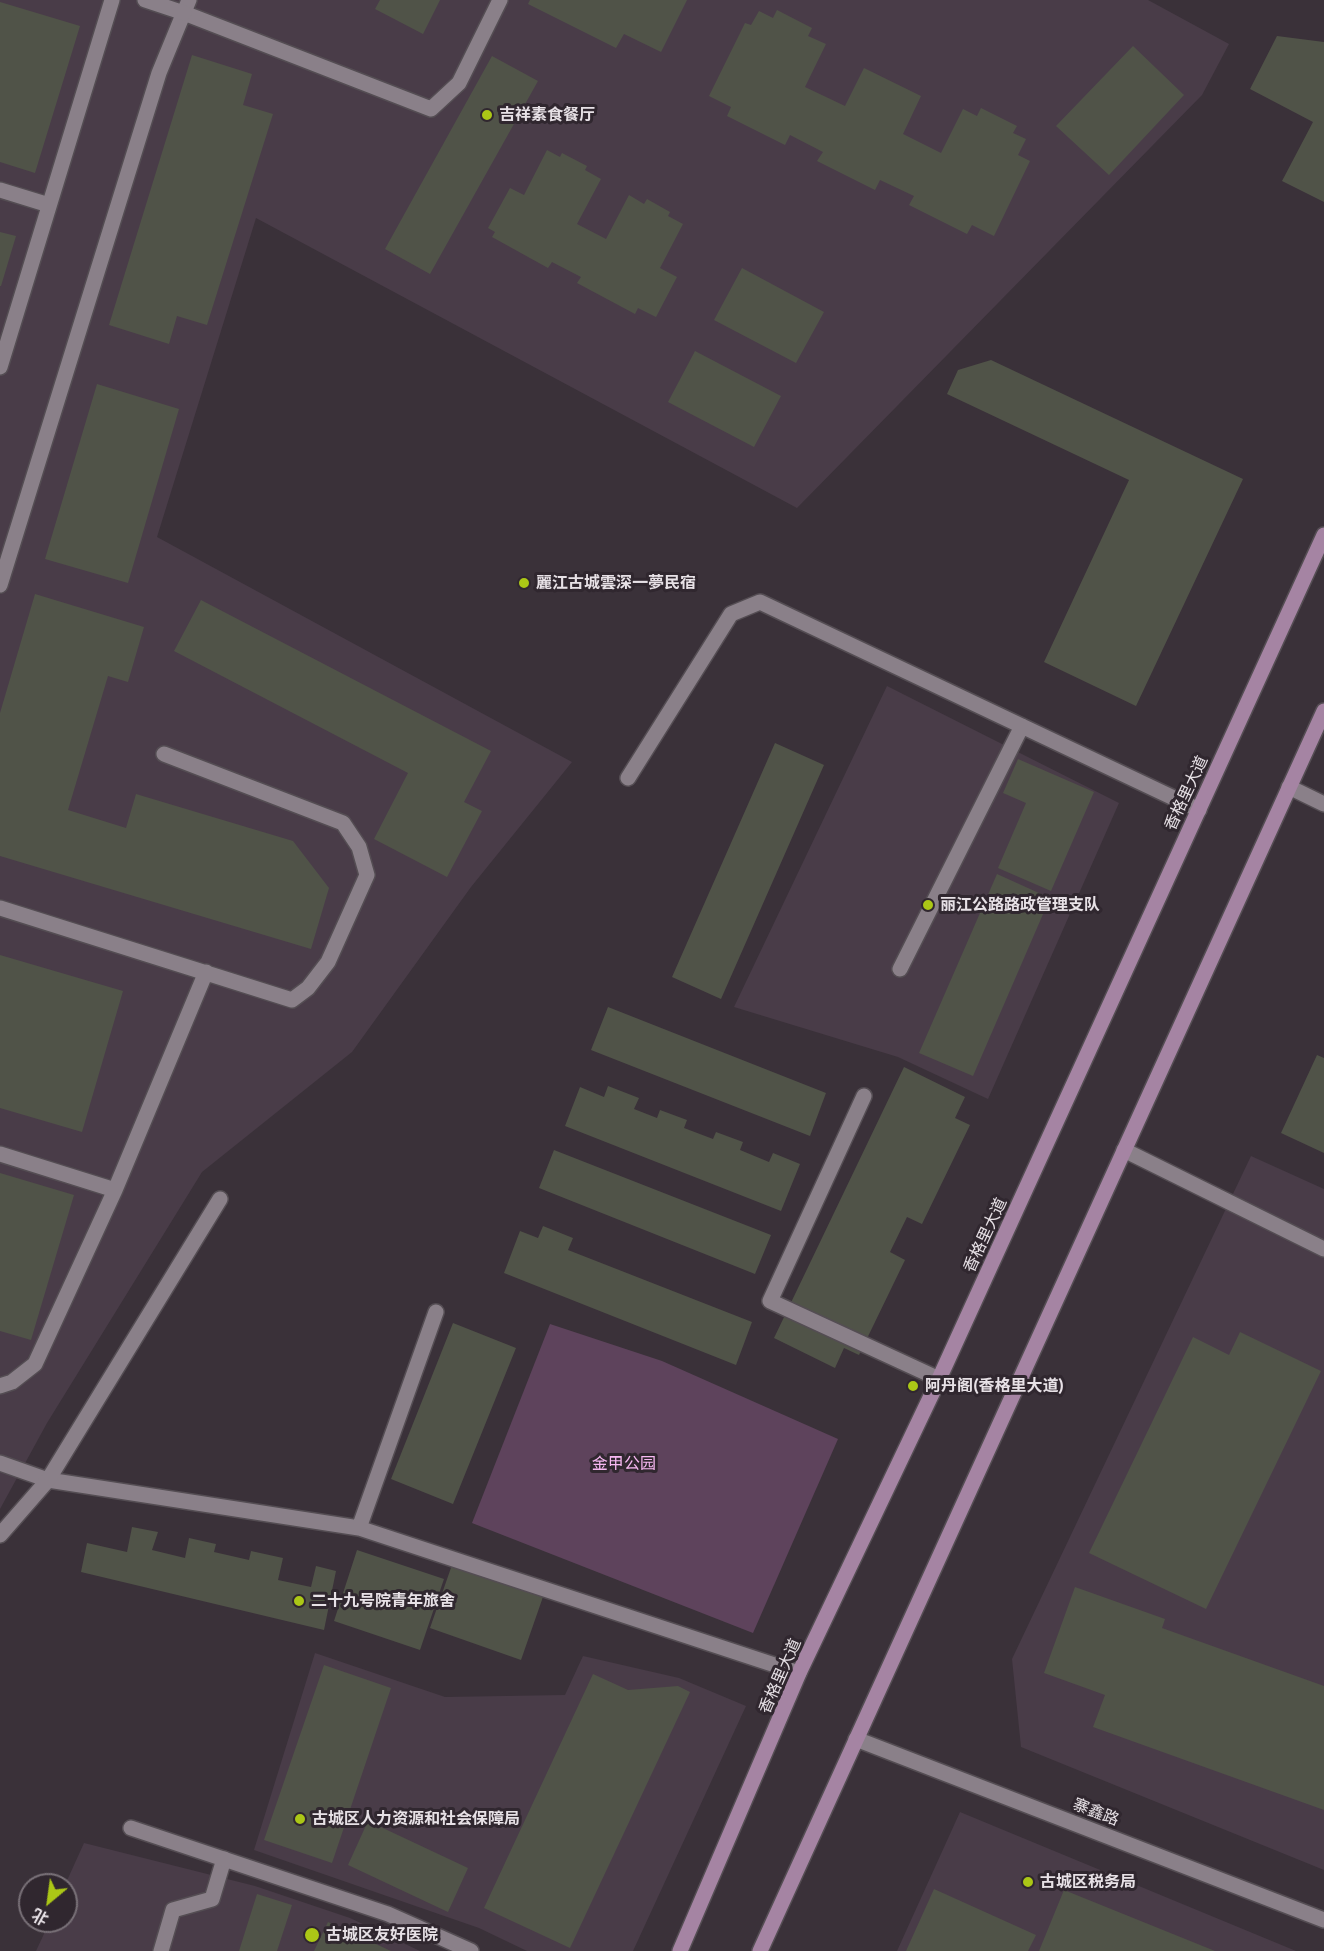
<!DOCTYPE html>
<html>
<head>
<meta charset="utf-8">
<style>
	body { margin:0 }
	#map { position:relative; width:1324px; height:1951px; overflow:hidden; background:#3a3139; font-family:Ubuntu,"Noto Sans SC",sans-serif }
	canvas { display:block }
	.north { position:absolute; left:18px; top:1873px; width:60px; height:60px; box-sizing:border-box; background:#30272f; border:2px solid #797178; border-radius:50%; rotate:209deg; font-size:16px; font-weight:700; line-height:24px; text-align:center; color:#e7e1e6 }
	.north::after { content:''; display:block; margin:auto; width:21px; height:27px; background:#abc716; clip-path:polygon(50% 0,100% 100%,50% 72%,0 100%) }
</style>
</head>
<body>
<div id="map">
<canvas width="1324" height="1951"></canvas>
<div class="north">北</div>
</div>
<script>
const c = document.querySelector('canvas').getContext('2d');
c.lineJoin = 'round';
function paint(path, color) {
  c.fillStyle = color;
  c.fill(path, 'evenodd');
}
function stroke(path, color, width, dash) {
  c.strokeStyle = color;
  c.lineWidth = width;
  c.lineCap = dash ? 'butt' : 'round';
  c.setLineDash(dash || []);
  c.stroke(path);
}
function drawText(font, color, halo, rows, align = 'center') {
  c.font = font + ' Ubuntu,"Noto Sans SC",sans-serif';
  c.lineWidth = 6;
  c.setLineDash([]);
  c.textBaseline = 'middle';
  c.strokeStyle = halo;
  c.fillStyle = color;
  for (const [text, x, y, turn = 0] of rows) {
    c.save();
    c.translate(x, y);
    c.rotate((+turn || 0) * Math.PI / 180);
    c.textAlign = isNaN(turn) ? turn : align;
    if (halo) c.strokeText(text, 0, 0);
    c.fillText(text, 0, 0);
    c.restore();
  }
}
paint(new Path2D(`
	M0,0H1148L1229,44L1202,95L797,508L256,218L157,537L572,762L471,887L352,1052L202,1172L47,1423L0,1509Z
	M887,686L1119,803L988,1099L898,1057L734,1007Z
	M1251,1156L1324,1189V1870L1021,1747L1012,1659Z
	M315,1653L445,1697L565,1695L583,1656L679,1678L746,1706L633,1951H527L479,1928L254,1850Z
	M960,1812L1296,1951H897Z
	M84,1843L255,1886L350,1918L420,1951H36L50,1921H66L65,1885Z`), '#493c48');
paint(new Path2D(`
	M550,1324L662,1361L838,1439L753,1633L472,1523Z`), '#5e435c');
paint(new Path2D(`
	M380,0H440L423,34L375,9Z
	M530,0H687L661,52L624,34L616,48L528,4Z
	M0,2L80,26L35,173L0,162Z
	M777,10L812,28L808,36L826,44L805,87L845,106L864,68L921,96L903,134L941,153L963,109L977,116L981,108L1017,126L1013,133L1026,139L1018,155L1030,161L994,236L972,225L967,234L909,205L914,196L880,180L875,190L817,161L823,152L790,135L785,145L727,116L731,107L709,96L745,23L751,25L759,11L773,18Z
	M1277,36L1324,42V202L1282,181L1313,122L1250,89Z
	M1133,46L1184,95L1109,175L1056,126Z
	M192,55L252,74L243,105L273,114L207,325L177,316L169,344L109,325Z
	M492,56L538,81L430,274L385,249Z
	M547,150L560,157L562,153L587,166L585,170L601,179L577,224L606,239L629,195L644,204L647,199L670,212L668,216L683,224L660,268L677,277L656,317L638,308L635,314L577,283L581,277L552,262L548,268L492,237L495,232L488,228L510,188L524,195Z
	M0,232L16,236L1,286H0Z
	M742,268L824,312L796,363L714,320Z
	M695,351L781,396L754,447L668,402Z
	M991,360L1243,479L1136,706L1044,662L1129,480L947,394L958,370Z
	M97,384L179,409L128,583L45,559Z
	M35,594L144,627L128,682L108,676L68,810L126,828L136,794L293,841L329,888L311,949L0,856V713Z
	M201,600L491,751L464,802L482,811L447,877L374,839L408,773L174,651Z
	M775,743L824,765L721,999L672,977Z
	M1018,759L1094,792L1051,891L998,868L1026,803L1003,793Z
	M997,874L1050,898L973,1076L919,1053Z
	M0,955L123,991L82,1132L0,1108Z
	M608,1007L826,1093L810,1136L591,1050Z
	M1317,1055L1324,1058V1153L1281,1133Z
	M904,1067L965,1097L955,1118L970,1125L922,1224L907,1217L890,1252L905,1260L859,1355L844,1348L835,1368L774,1338Z
	M608,1086L639,1098L634,1109L657,1118L660,1110L687,1120L684,1128L713,1139L716,1132L743,1142L740,1150L769,1162L773,1153L800,1164L781,1211L565,1126L580,1087L604,1097Z
	M554,1150L771,1235L755,1274L539,1188Z
	M0,1173L74,1195L31,1340L0,1331Z
	M543,1226L573,1238L568,1250L752,1322L736,1365L504,1273L520,1231L538,1238Z
	M453,1323L516,1348L453,1504L391,1479Z
	M1240,1332L1321,1371L1206,1609L1089,1553L1193,1337L1229,1355Z
	M132,1527L158,1532L152,1550L185,1558L189,1538L216,1544L214,1552L249,1560L251,1551L283,1558L278,1580L311,1587L316,1566L336,1571L324,1630L81,1572L87,1543L127,1552Z
	M357,1550L444,1579L420,1650L334,1621Z
	M453,1562L544,1594L521,1660L430,1628Z
	M1075,1587L1165,1619L1162,1628L1324,1686V1810L1093,1727L1105,1695L1044,1673Z
	M324,1665L391,1688L332,1863L264,1840Z
	M593,1674L628,1690L678,1686L690,1692L570,1948L484,1908Z
	M368,1821L468,1868L448,1912L348,1865Z
	M934,1889L1036,1935L1028,1951H906Z
	M1064,1890L1215,1951H1039Z
	M257,1894L292,1905L277,1951H239Z
	M328,1922L391,1951H314Z`), '#505348');
const lane = new Path2D(`
	M184,13L431,109L459,83L500,0
	M0,190L49,205
	M0,367L112,0
	M0,585L159,73L189,0
	M628,778L731,614L760,602L1199,810
	M0,908L292,1000L308,988L328,962L367,875L359,847L343,823L164,754
	M900,969L1022,726
	M864,1096L770,1301L939,1379
	M1124,1150L1324,1249
	M0,1154L115,1190
	M0,1386L12,1382L35,1364L115,1190L206,972
	M0,1463L48,1480L359,1528L436,1312
	M359,1528L799,1673
	M161,1951L173,1910L212,1899L224,1859`);
const street = new Path2D(`
	M145,0L184,13
	M1289,787L1324,804
	M0,1535L48,1480L220,1199
	M856,1739L1324,1920
	M131,1828L388,1914L471,1951`);
const secondary = new Path2D(`
	M680,1951L799,1673L939,1379L1324,535
	M760,1951L1324,711`);
stroke(lane, '#544d53', 18);
stroke(street, '#544d53', 18);
stroke(secondary, '#544d53', 18);
stroke(lane, '#8a8089', 15);
stroke(street, '#8a8089', 15);
stroke(secondary, '#a584a3', 15);
for (const [x, y, r, color] of [
	[487,115,6,"#abc716"],
	[524,583,6,"#abc716"],
	[928,905,6,"#abc716"],
	[913,1386,6,"#abc716"],
	[299,1601,6,"#abc716"],
	[300,1819,6,"#abc716"],
	[1028,1882,6,"#abc716"],
	[312,1935,8,"#abc716"]
]) {
  const dot = new Path2D();
  dot.arc(x, y, r, 0, 2 * Math.PI);
  c.fillStyle = color;
  c.fill(dot);
  stroke(dot, '#30272f', 2);
}
drawText('bold 16px', '#e7e1e6', '#30272f', [
	["吉祥素食餐厅",499,115],
	["麗江古城雲深一夢民宿",536,583],
	["丽江公路路政管理支队",940,905],
	["阿丹阁(香格里大道)",925,1386],
	["二十九号院青年旅舍",311,1601],
	["古城区人力资源和社会保障局",312,1819],
	["古城区税务局",1040,1882],
	["古城区友好医院",326,1935]
], 'left');
drawText('16px', '#e7e1e6', '#30272f', [
	["香格里大道",1186,793,-65],
	["香格里大道",985,1235,-65],
	["香格里大道",780,1676,-66],
	["寨鑫路",1096,1812,21]
]);
drawText('16px', '#f7b8f2', '#30272f', [
	["金甲公园",624,1464]
]);
</script>
</body>
</html>
